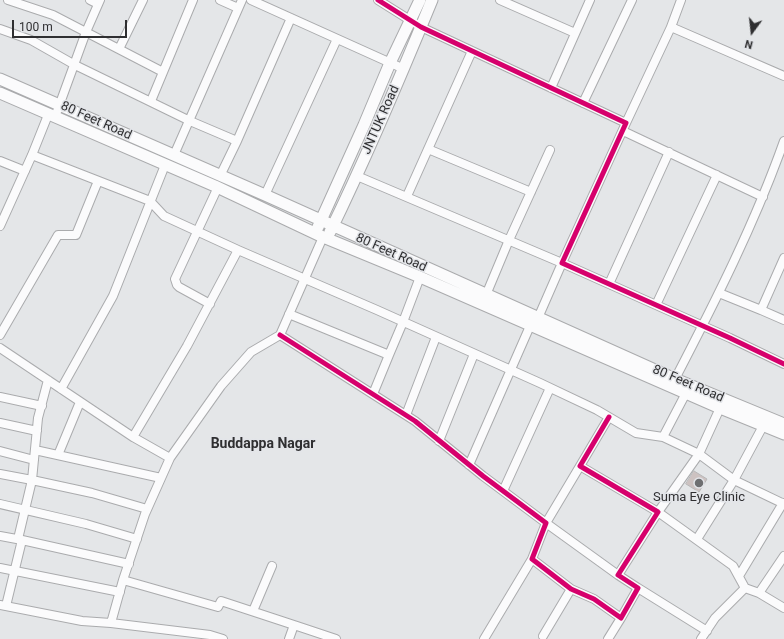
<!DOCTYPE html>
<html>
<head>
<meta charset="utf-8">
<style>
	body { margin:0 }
	#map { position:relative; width:784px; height:639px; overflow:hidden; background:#e4e6e8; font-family:Roboto,sans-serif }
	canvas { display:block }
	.north { position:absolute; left:732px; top:12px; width:40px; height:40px; -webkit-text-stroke:3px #e3e5e9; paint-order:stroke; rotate:195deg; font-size:11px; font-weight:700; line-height:16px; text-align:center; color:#2f2f31 }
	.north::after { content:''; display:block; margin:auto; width:14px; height:18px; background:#2f2f31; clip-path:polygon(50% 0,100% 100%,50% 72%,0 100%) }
	.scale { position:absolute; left:12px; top:20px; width:115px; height:18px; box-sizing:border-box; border:2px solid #2f2f31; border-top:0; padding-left:5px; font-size:12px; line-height:14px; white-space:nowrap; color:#2f2f31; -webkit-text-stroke:3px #e3e5e9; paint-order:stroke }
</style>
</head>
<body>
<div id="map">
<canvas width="784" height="639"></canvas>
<div class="north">N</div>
<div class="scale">100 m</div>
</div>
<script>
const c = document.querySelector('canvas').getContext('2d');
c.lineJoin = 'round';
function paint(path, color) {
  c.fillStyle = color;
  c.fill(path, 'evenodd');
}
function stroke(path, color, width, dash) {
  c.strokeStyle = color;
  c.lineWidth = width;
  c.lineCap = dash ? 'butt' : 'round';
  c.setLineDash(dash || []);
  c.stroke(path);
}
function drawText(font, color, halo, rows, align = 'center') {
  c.font = font + ' Roboto,sans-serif';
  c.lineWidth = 3;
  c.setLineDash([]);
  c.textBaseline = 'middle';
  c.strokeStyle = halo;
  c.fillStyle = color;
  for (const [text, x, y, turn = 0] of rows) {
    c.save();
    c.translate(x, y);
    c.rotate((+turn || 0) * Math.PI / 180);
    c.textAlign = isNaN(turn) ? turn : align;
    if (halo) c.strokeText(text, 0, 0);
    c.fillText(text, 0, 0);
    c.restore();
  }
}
const building = new Path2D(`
	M694,471L707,479L699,492L686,484Z`);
paint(building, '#cdc2c1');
stroke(building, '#b7b7b8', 1);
const street = new Path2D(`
	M8,0L53,15L163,72
	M90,0L98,4
	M220,0L238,8
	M251,0L404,69
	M378,0L421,27L626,123L562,263L730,338L784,364
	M500,0L575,33
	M681,0L671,27L784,76
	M0,29L31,40L75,65L190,121L237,141
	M119,49L143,0
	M551,88L590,0
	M151,101L193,0
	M583,103L632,0
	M55,117L86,32L100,0
	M626,123L671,27
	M623,131L763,197
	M428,149L531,192
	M32,155L150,201L164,216L238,250
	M174,155L242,0
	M0,161L25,171
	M220,176L237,141L291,18
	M357,176L562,263L538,318L530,326L469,465
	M265,195L337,39
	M407,196L472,51
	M0,226L32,155L48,115
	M784,258L761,310L784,320
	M609,284L669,152
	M719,293L761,310
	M486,295L509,240L550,150
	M210,304L179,287L177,285L175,279L218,187
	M656,305L717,175
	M289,314L389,355L403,322L420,277
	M0,335L58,235H76L98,181
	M280,335L415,421L483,476L546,523L532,559L571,589L594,599L621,618L638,588L618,575L658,512L580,466L609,417
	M0,348L133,437
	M675,379C715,302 755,223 784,141
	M61,389L113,296L165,165
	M686,393L663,437L699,454L734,480L784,504
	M373,394L389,355
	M0,397L42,406
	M720,408L699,454L658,512L733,566L745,588L759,593L784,608
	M406,415L436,337
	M0,423L37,431
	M439,441L474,354
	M35,450L161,478
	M0,451L34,460
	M58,455L80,402
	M170,458L133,437L187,346L238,250L377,310L540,383L597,410L636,433L663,437
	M580,466L546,523L618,575
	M0,474L32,480L38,418L48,380
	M503,491L550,388
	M0,504L86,524L137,539
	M0,536L22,540L6,606
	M18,539L32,480L92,493L147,509
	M697,539L734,480L763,426
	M22,540L129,564
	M0,568L120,592
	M739,576L783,503
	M638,588L707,631
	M759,593L784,556
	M0,605L82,621L111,623L210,635L223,639
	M253,611L272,566
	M111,623L123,580
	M294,625L336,639
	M543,636L571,589
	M289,639L294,625L221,601L218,607L123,580L145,514L170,458L221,386L251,352L280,335L323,237
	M484,639L532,559
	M608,639L621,618
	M701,639L715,618L745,588`);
const secondary = new Path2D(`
	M0,79L265,195L675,379L784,424
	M0,93L215,186L323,237L420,277L720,408L784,434
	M318,227L364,125L390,63L420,0
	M330,232C367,156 400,78 432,0`);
stroke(street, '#aaabad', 10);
stroke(secondary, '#aaabad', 13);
stroke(street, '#fbfbfc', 8);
stroke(secondary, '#fbfbfc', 11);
stroke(new Path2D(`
	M378,0L421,27L626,123L562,263L730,338L784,364
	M280,335L415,421L483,476L546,523L532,559L571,589L594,599L621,618L638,588L618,575L658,512L580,466L609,417`), '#d6006c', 5);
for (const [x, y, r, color] of [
	[699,483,5,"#6e6f71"]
]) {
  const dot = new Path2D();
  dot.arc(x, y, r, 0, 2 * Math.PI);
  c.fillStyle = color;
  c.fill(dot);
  stroke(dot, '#e3e5e9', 1.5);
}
drawText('13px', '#2f2f31', '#e3e5e9', [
	["JNTUK Road",381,120,-66],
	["80 Feet Road",96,121,24],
	["80 Feet Road",391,253,24],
	["80 Feet Road",688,384,23]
]);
drawText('13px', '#2f2f31', '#e3e5e9', [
	["Suma Eye Clinic",699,498]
]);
drawText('bold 14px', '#2f2f31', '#e3e5e9', [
	["Buddappa Nagar",263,444]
]);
</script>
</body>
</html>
